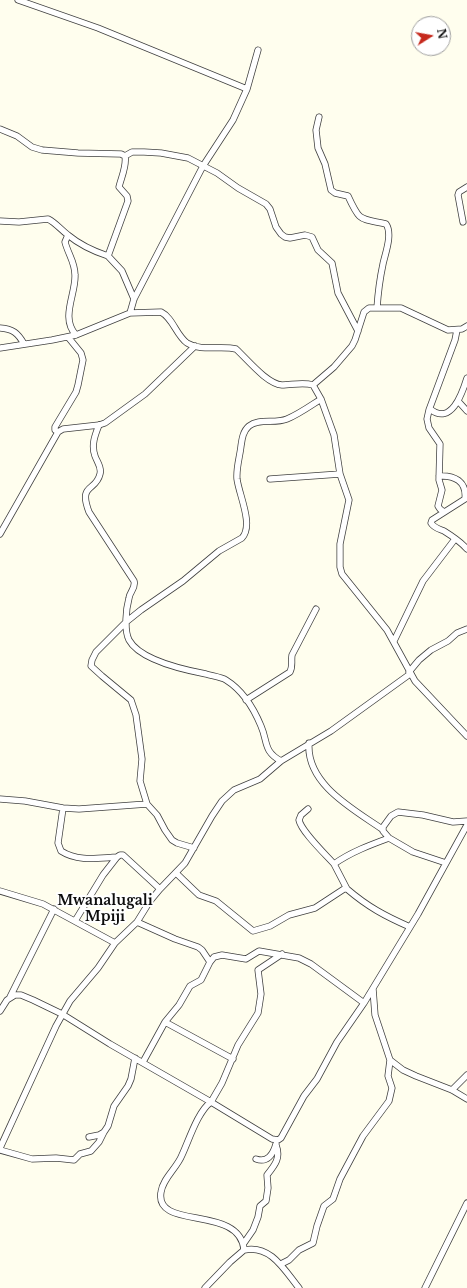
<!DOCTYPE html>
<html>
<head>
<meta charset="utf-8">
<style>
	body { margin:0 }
	#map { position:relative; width:467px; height:1288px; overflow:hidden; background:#fffeee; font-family:"Libre Baskerville",serif }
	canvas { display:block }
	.north { position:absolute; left:411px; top:16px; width:40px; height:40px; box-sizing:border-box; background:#fff; border:1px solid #9e9e9e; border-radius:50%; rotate:79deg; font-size:11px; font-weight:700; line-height:16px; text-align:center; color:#0d0d0d }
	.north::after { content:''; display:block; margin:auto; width:14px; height:18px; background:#c6291d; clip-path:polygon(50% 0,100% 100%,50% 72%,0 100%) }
</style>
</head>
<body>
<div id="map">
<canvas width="467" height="1288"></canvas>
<div class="north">N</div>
</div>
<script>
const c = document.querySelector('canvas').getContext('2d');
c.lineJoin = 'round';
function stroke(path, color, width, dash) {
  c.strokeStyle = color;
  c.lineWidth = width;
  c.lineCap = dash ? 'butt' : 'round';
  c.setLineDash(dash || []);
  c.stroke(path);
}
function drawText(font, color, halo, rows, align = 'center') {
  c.font = font + ' "Libre Baskerville",serif';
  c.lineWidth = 4;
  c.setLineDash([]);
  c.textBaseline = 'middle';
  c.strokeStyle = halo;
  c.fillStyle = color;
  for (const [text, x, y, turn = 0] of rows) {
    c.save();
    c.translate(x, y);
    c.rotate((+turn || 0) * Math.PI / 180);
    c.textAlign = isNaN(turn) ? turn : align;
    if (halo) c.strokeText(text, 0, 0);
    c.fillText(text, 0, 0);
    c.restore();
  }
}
const minor = new Path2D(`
	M18,0L98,28L247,89
	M319,117L316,130L318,148L325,164L331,190L335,193L348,196C360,222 359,218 386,224C393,234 385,254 383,264C380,278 378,293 377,308
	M0,129L17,136L32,147L42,150L78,153L121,154L125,156C127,166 121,178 119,187L127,196L128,201L108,256L122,271L134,299
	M125,156L132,152H144L161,153L188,158L217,173L238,188L266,204L270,209L276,227L281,234L285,237L290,238L305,235L312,237L318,250L332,263L338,293L358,331
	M0,221L19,222L48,219C56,223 61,230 68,235C80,245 93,251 108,256
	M463,222L458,195L459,192L467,187
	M68,235L65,242C68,254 75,262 75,275C76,294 60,318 76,335
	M130,313L134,299L203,166L233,120L247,89L258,50
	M0,328C13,329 18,333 24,344
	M0,348L52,340L76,335L130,313L161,312C173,318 176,335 187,343C202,352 221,345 236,349C248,360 267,384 282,385C292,385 303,382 313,385L321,399L334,435L340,474L349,500L340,544V567L342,574L387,630L415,681L467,736
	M313,385L334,367L352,346L355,340L364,312L369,308H401L448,330L462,329L467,326
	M458,401L467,411
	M430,409C451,426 462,394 467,378
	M99,425C95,435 91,445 95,456C97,462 102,467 100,474C96,492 78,483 89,512L134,581C136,588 130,591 129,598C126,609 124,630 129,640C140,660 185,670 206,674C212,676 221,677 226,680C242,690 254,709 261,726C268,742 263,751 281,761
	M58,432L55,430V427L76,392L78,385L83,360L81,353L68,337
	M439,476C454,475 467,481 465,499L432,520L431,523C434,528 439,529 444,531C452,536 461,542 467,549
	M270,479L340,474
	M444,512L440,509L438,506L442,490L439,480L440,444L429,428L427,419L429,410L455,340L457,330
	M0,534L58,432L63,429L99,425L105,423L145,394L195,346
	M394,641L423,581L455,539
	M409,672L419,660L431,650L448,641L457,633L467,629
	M246,700L290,672C293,666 291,661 292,655L316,609
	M309,743C306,784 353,809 382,829
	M0,799L25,801L63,808L79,809L147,804
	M63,808L58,843L61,851C78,862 98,858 117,857
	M308,809L301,815L299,820C301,831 325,854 334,864
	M389,838L383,831V827L391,816L398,812L423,815L453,822L467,821
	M194,848L177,843L172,840L165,830L157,815L147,804L140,781L142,759L136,715L131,700L102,676L91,666L92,660L96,652L126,622L141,610L183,581L219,551L242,538C254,525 239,495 237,479C236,468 240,456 241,446C242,439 243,431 249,426C259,418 275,424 287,419C299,414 310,406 321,399
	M176,873L199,895L216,901L253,931L270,926L289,915L315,908L344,889H347C368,907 385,916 410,927
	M347,889L334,864C351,852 370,845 389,838L413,852L446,863
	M0,891L43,904L115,943
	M75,921L103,875L117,857L120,855H123L160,889
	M137,922L175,939L198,947L202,950L210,962
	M373,989L375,1015L390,1060L403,1070L416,1076L452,1090L467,1099
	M10,997L54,909
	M0,1011L7,1000L15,995H21L33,1000L62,1014L110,1044L211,1102L222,1083L238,1045L258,1013L261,994L258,970L282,954
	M165,1022L233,1059
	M143,1062L165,1022L179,1005L190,986L201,980L210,962L214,957L222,955L246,959L259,951L299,958L311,964L364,1003
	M452,1090L467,1075
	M89,1137L99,1135L104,1132L108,1126L114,1106L128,1086L131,1079L135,1058
	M0,1148L56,1026L70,1001L98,968L115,943L137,922L150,901L160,889L185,863L212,816L222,801L234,790L260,779L281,761L331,731L410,674
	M0,1150L32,1159L56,1158L74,1160L80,1154L91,1151L99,1142L104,1132
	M256,1159C267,1163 273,1155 276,1144
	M244,1243L253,1230L258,1217L260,1206L266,1201L268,1188L267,1175C275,1165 281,1158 276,1145
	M244,1250C271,1244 285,1271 299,1288
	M281,1264L289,1260L299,1250L313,1243L317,1226L324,1206L333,1199L340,1179L363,1136L389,1101L392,1088L388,1076L390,1060
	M205,1288L230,1262L244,1250C240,1204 154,1231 161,1192C163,1178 177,1168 182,1155C189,1140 198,1111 211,1102L272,1139L278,1140L281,1138L304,1096L317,1079L337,1042L364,1003L418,914L467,825
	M425,1288L467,1203`);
stroke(minor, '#404040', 7);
stroke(minor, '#fff', 5.5);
drawText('bold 14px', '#0d0d0d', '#fff', [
	["Mwanalugali",105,901],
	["Mpiji",105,917]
]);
</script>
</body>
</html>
